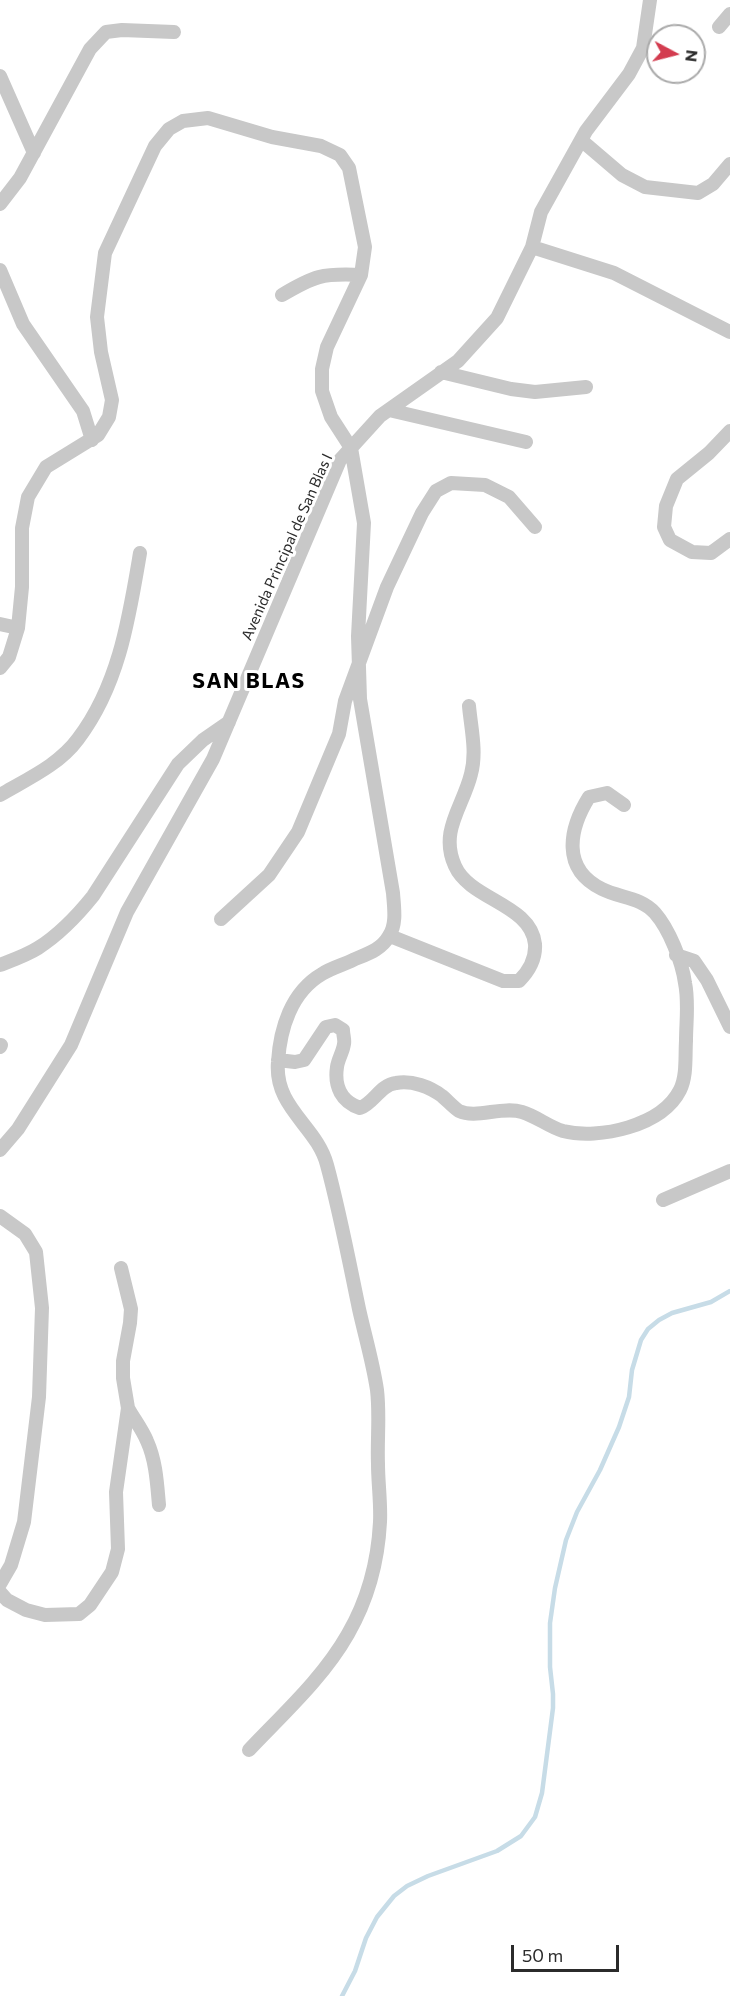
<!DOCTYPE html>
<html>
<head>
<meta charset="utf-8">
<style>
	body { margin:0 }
	#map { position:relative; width:730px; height:1996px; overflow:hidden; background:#fff; font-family:Commissioner,sans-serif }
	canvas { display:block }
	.north { position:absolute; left:646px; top:24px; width:60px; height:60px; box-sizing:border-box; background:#fff; border:2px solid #aaa; border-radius:50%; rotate:97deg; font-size:16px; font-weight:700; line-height:24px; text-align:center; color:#2b2b2b }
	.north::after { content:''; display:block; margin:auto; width:21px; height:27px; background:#d33c4f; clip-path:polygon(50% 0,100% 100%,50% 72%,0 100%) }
	.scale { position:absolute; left:511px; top:1945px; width:108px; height:27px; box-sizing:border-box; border:3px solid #2b2b2b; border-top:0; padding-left:8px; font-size:18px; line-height:21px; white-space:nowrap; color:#2b2b2b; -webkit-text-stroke:4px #fff; paint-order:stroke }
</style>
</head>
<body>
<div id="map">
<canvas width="730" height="1996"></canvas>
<div class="north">N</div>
<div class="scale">50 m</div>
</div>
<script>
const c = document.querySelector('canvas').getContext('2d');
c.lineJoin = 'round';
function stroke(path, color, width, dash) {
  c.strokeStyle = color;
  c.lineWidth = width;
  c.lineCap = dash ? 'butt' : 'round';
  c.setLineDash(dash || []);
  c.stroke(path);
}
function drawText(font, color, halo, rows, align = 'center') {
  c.font = font + ' Commissioner,sans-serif';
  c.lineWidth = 6;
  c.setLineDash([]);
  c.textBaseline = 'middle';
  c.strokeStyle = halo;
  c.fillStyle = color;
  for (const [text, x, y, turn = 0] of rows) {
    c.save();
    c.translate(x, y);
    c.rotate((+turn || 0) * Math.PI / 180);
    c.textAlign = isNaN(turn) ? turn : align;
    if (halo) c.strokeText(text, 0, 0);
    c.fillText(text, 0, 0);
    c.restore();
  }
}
stroke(new Path2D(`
	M342,1996L355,1971L366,1938L377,1917L394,1896L407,1886L428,1876L497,1851L521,1836L535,1817L542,1793L553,1708V1694L550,1667V1623L555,1588L566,1540L577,1512L600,1470L619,1427L629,1397L632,1370L641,1340L648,1329L659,1320L672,1313L711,1302L730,1291`), '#c7dce7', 4.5);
stroke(new Path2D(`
	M719,27L730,14
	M0,76L34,153
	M581,140L622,175L645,187L698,193L713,184L730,164
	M0,204L20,178L90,49L106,32L122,30L174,32
	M532,247L614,273L730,332
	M0,270L23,324L83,411L92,440
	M282,295C314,276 322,273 361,275
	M441,372L511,389L535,392L586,387
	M389,410L526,442
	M730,431L709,453L677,479L666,506L664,527L670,540L692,552L711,553L730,539
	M0,624L18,628
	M0,668L9,657L18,628L22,587V528L28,497L46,467L98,435L109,417L112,400L101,352L97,317L105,253L155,146L169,129L183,121L208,118L272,137L321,146L340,155L349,168L365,247L361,275L327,347L322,369V391L331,417L351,448L364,523L358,636L360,699L393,893C394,907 397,924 389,936C381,950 367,954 353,960C343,965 331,968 322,974C291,992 280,1029 278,1062C274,1108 317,1126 327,1165C340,1213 349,1261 359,1309C365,1336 373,1363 377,1390C380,1415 377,1439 378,1464C378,1483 381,1503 380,1522C378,1561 367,1601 348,1634C323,1678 284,1713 249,1750
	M0,795C27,779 59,765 78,739C119,685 129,618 140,553
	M221,919L269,875L298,832L339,734L345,701L387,587L422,513L436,491L451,483L485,485L509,497L535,527
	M390,936L503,981H519C529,971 536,959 535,944C531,904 470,900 455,866C439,831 463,807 471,774C477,752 471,728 469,706
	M676,955L694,961L707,980L730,1027
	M0,965C13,960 27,955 38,948C60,934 77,916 93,896L178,764L203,740L229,722
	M0,1047L1,1045
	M278,1060L295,1062L304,1060L326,1027L335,1025L343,1030C343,1035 345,1040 344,1044C343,1052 338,1059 337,1067C334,1087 342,1102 360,1108C374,1103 380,1085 396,1083C412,1080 430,1087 442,1096C448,1101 453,1107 459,1111C476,1119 502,1106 522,1112C536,1116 549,1127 563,1131C599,1140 662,1126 680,1090C687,1076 685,1057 686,1041C686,1022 689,1002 685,983C682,961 669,929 655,913C641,897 620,898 602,889C561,869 569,829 589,797L607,793L624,805
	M0,1150L18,1129L71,1045L127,912L213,759L340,460L380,416L458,361L497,318L532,247L541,212L586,131L629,74L643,48L650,0
	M663,1200L730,1171
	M0,1216L25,1234L36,1252L42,1308L39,1397L24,1522L11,1565L0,1584
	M128,1408C134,1419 142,1429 147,1441C156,1461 157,1483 159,1505
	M0,1592L7,1600L26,1610L45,1615L79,1614L90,1605L112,1572L118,1549L116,1492L128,1408L123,1378V1361L130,1323L131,1309L121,1268`), '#c8c8c8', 14);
drawText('15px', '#2b2b2b', '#fff', [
	["Avenida Principal de San Blas I",287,547,-66]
]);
c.letterSpacing = '1.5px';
drawText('bold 21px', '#000', '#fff', [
	["SAN BLAS",249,681]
]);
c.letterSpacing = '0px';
</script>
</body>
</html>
